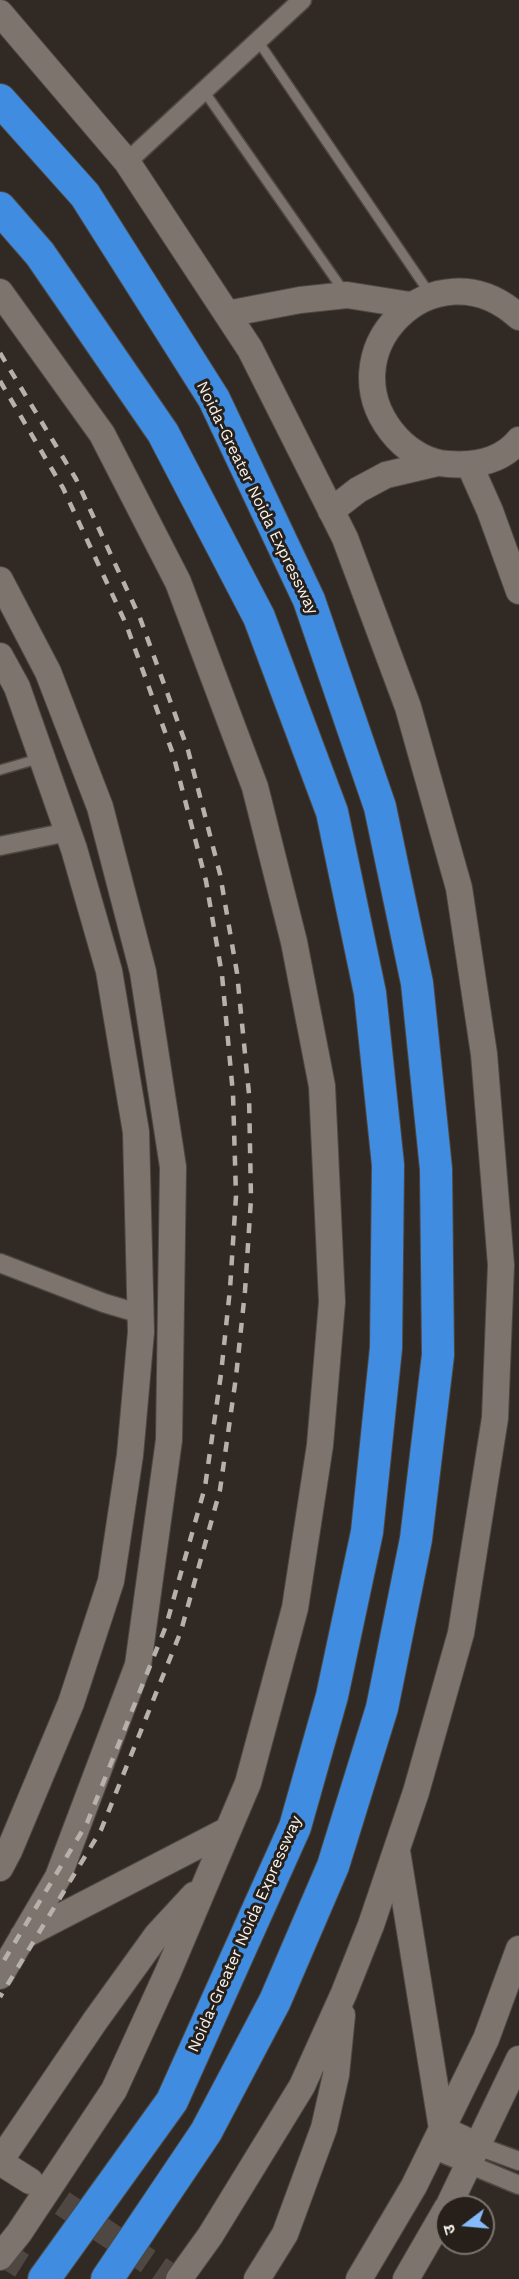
<!DOCTYPE html>
<html>
<head>
<meta charset="utf-8">
<style>
	body { margin:0 }
	#map { position:relative; width:519px; height:2279px; overflow:hidden; background:#312a24; font-family:"Work Sans","Noto Sans Devanagari",sans-serif }
	canvas { display:block }
	.north { position:absolute; left:435px; top:2195px; width:60px; height:60px; box-sizing:border-box; background:#27201a; border:2px solid #7a746e; border-radius:50%; rotate:254deg; font-size:16px; font-weight:700; line-height:24px; text-align:center; color:#f7f2ed }
	.north::after { content:''; display:block; margin:auto; width:21px; height:27px; background:#85bbfb; clip-path:polygon(50% 0,100% 100%,50% 72%,0 100%) }
</style>
</head>
<body>
<div id="map">
<canvas width="519" height="2279"></canvas>
<div class="north">उ</div>
</div>
<script>
const c = document.querySelector('canvas').getContext('2d');
c.lineJoin = 'round';
function stroke(path, color, width, dash) {
  c.strokeStyle = color;
  c.lineWidth = width;
  c.lineCap = dash ? 'butt' : 'round';
  c.setLineDash(dash || []);
  c.stroke(path);
}
function drawText(font, color, halo, rows, align = 'center') {
  c.font = font + ' "Work Sans",sans-serif';
  c.lineWidth = 6;
  c.setLineDash([]);
  c.textBaseline = 'middle';
  c.strokeStyle = halo;
  c.fillStyle = color;
  for (const [text, x, y, turn = 0] of rows) {
    c.save();
    c.translate(x, y);
    c.rotate((+turn || 0) * Math.PI / 180);
    c.textAlign = isNaN(turn) ? turn : align;
    if (halo) c.strokeText(text, 0, 0);
    c.fillText(text, 0, 0);
    c.restore();
  }
}
stroke(new Path2D(`
	M30,2181L174,2279
	M0,2252L43,2279`), '#4f4842', 26, [26, 13]);
const lane = new Path2D(`
	M258,41L430,294
	M204,91L345,293
	M0,770L41,758`);
const street = new Path2D(`
	M127,162L302,0
	M0,846L68,832
	M0,1263L104,1303L141,1314
	M478,2146L519,2161
	M432,2149L519,2185`);
const secondary = new Path2D(`
	M0,13L127,162L250,349L345,538L408,707L459,888L484,1054L501,1265L495,1418L461,1633L416,1792L371,1925L344,1993L302,2086L210,2236L179,2279
	M0,292L102,434L178,582L255,787L294,942L322,1086L332,1302L320,1445L295,1608L248,1783L168,1972L114,2090L19,2233L0,2257
	M227,314L300,300L347,295L410,305
	M519,317C435,240 321,354 397,438C410,452 429,463 448,464C474,466 501,462 519,440
	M470,466L490,511L519,591
	M331,511L358,490L386,475L437,463
	M0,580L48,672L100,807L143,972L173,1167L169,1440L138,1665L58,1877L0,1976
	M0,656L17,687L74,849L109,971L136,1132L141,1332L130,1455L111,1581L71,1703L9,1851L0,1868
	M397,1851L442,2129L478,2146
	M23,1936L228,1830
	M0,2161L95,2021L157,1935L194,1895
	M0,2162L30,2181
	M448,2207L519,2059
	M257,2279L285,2234L324,2128L336,2075L342,2015
	M359,2279L414,2186L486,2039L519,1949
	M406,2279L447,2208`);
const highway = new Path2D(`
	M0,100L85,195L214,399L309,600L380,807L417,983L436,1169L438,1355L416,1539L382,1708L333,1866L275,2001L206,2132L107,2279
	M0,208L40,254L163,433L259,617L332,812L370,993L388,1165L386,1348L367,1532L332,1696L295,1827L172,2101L44,2279`);
stroke(lane, '#4e4843', 12);
stroke(street, '#4e4843', 21);
stroke(secondary, '#4e4843', 28);
stroke(highway, '#4e4843', 34);
stroke(lane, '#7d756d', 9);
stroke(street, '#7d756d', 18);
stroke(secondary, '#7d756d', 26);
stroke(highway, '#408ce0', 32);
stroke(new Path2D(`
	M0,353L76,479L140,618L188,750L220,874L237,973L249,1094L251,1199L245,1291L236,1377L220,1490L181,1631L101,1830L0,1997
	M0,381L63,488L126,624L173,754L206,881L222,975L233,1094L236,1196L230,1289L221,1374L205,1487L166,1626L87,1823L0,1967`), '#b7b1ac', 4.5, [10, 10]);
drawText('16px', '#f7f2ed', '#27201a', [
	["Noida-Greater Noida Expressway",257,498,64],
	["Noida-Greater Noida Expressway",245,1934,-66]
]);
</script>
</body>
</html>
